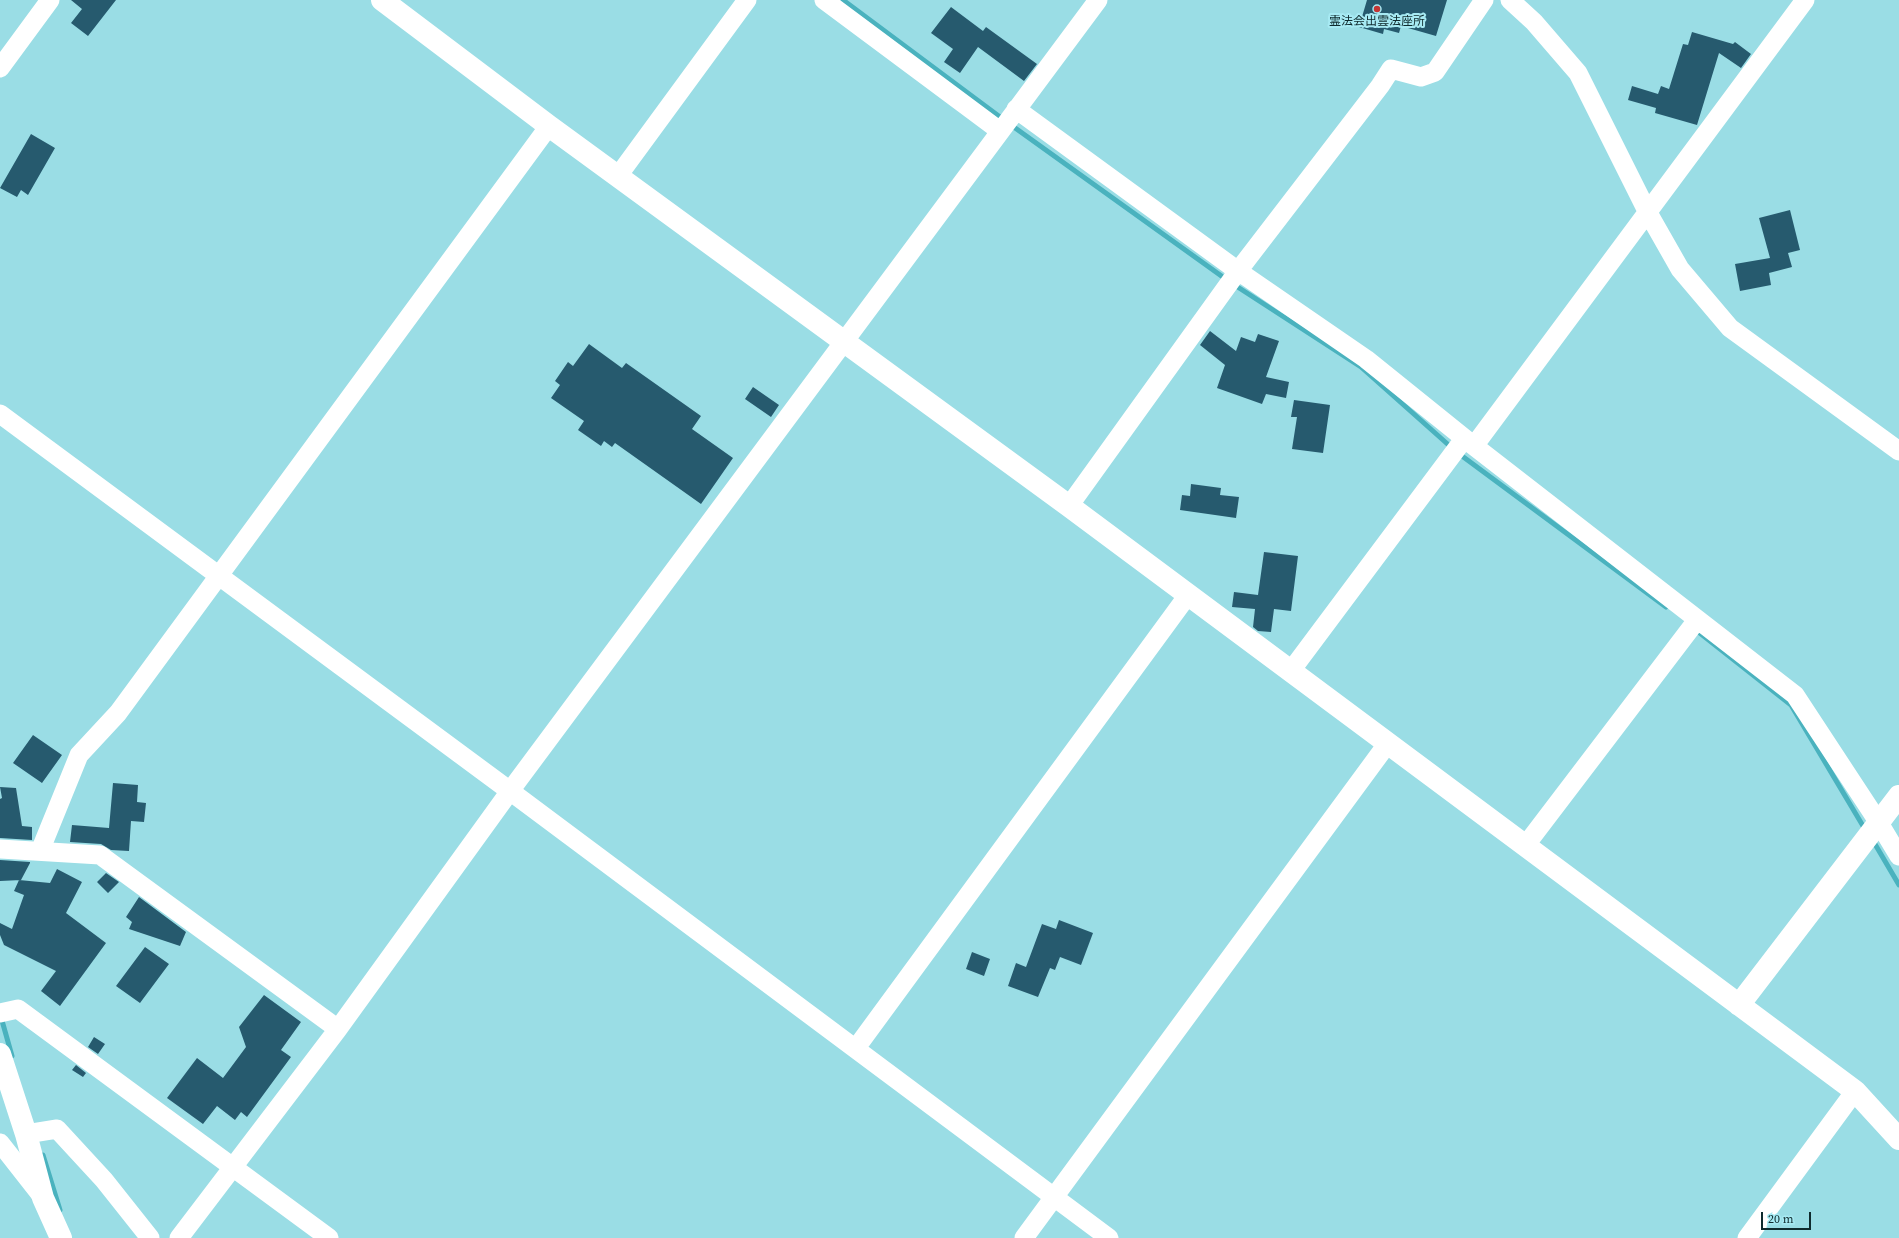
<!DOCTYPE html>
<html>
<head>
<meta charset="utf-8">
<style>
	body { margin:0 }
	#map { position:relative; width:1899px; height:1238px; overflow:hidden; background:#9adde5; font-family:"Source Serif 4",serif }
	canvas { display:block }
	.scale { position:absolute; left:1761px; top:1212px; width:50px; height:18px; box-sizing:border-box; border:2px solid #0f2b2e; border-top:0; padding-left:5px; font-size:12px; line-height:14px; white-space:nowrap; color:#0f2b2e; -webkit-text-stroke:3px #a7eaf3; paint-order:stroke }
</style>
</head>
<body>
<div id="map">
<canvas width="1899" height="1238"></canvas>
<div class="scale">20 m</div>
</div>
<script>
const c = document.querySelector('canvas').getContext('2d');
c.lineJoin = 'round';
function stroke(path, color, width, dash) {
  c.strokeStyle = color;
  c.lineWidth = width;
  c.lineCap = dash ? 'butt' : 'round';
  c.setLineDash(dash || []);
  c.stroke(path);
}
function paint(path, color) {
  c.fillStyle = color;
  c.fill(path, 'evenodd');
}
function drawText(font, color, halo, rows, align = 'center') {
  c.font = font + ' "Source Serif 4","Noto Sans JP",serif';
  c.lineWidth = 4;
  c.setLineDash([]);
  c.textBaseline = 'middle';
  c.strokeStyle = halo;
  c.fillStyle = color;
  for (const [text, x, y, turn = 0] of rows) {
    c.save();
    c.translate(x, y);
    c.rotate((+turn || 0) * Math.PI / 180);
    c.textAlign = isNaN(turn) ? turn : align;
    if (halo) c.strokeText(text, 0, 0);
    c.fillText(text, 0, 0);
    c.restore();
  }
}
stroke(new Path2D(`
	M843,0L1004,120
	M1011,125L1227,280
	M1233,284L1361,367L1452,448
	M1458,453L1666,607
	M1696,630L1791,705L1866,831
	M1872,839L1899,885
	M1,1017L12,1056
	M43,1155L60,1210`), '#4ab2be', 5);
paint(new Path2D(`
	M71,0H116L88,36L71,23L82,9Z
	M1367,0H1447L1436,36L1401,26L1399,33L1384,29L1383,34L1359,27Z
	M951,7L983,31L986,27L1037,64L1024,81L978,47L960,73L944,62L953,49L931,33Z
	M1692,32L1733,44L1735,42L1751,54L1741,68L1719,53L1697,125L1655,113L1656,108L1628,100L1632,86L1658,94L1661,86L1669,89L1683,44L1688,45Z
	M31,134L55,148L28,195L21,190L17,197L0,188Z
	M1790,210L1800,250L1788,253L1792,267L1769,273L1771,285L1740,291L1735,264L1770,258L1759,218Z
	M1210,331L1236,351L1241,337L1255,342L1258,334L1279,341L1266,377L1289,382L1286,398L1266,394L1262,404L1217,388L1225,365L1200,345Z
	M589,344L622,368L626,363L701,416L692,429L733,458L701,504L615,443L612,447L604,441L601,446L578,430L584,421L551,398L560,385L555,381L568,362L573,366Z
	M753,387L779,405L771,417L745,399Z
	M1294,400L1330,405L1323,453L1292,449L1297,417H1291Z
	M1191,484L1221,488L1220,495L1239,497L1236,518L1180,510L1182,495L1190,496Z
	M1264,552L1298,556L1291,611L1274,609L1271,632L1258,631L1253,627L1255,609L1232,607L1234,592L1258,595Z
	M33,735L62,755L42,783L13,763Z
	M113,783L138,785L137,802L146,803L144,822L131,821L129,851L111,850L101,844L70,842L72,825L109,828Z
	M0,787L16,788L22,826L32,827V840L0,838V799L2,798Z
	M0,860L30,862V863L21,880L0,881Z
	M57,869L82,882L66,913L106,943L60,1006L41,991L56,971L4,945L0,935V923L12,929L24,895L14,891L19,880L50,883Z
	M106,873L119,882L108,893L97,882Z
	M139,897L186,932L180,946L129,929L132,922L126,917Z
	M1059,920L1093,933L1081,965L1060,957L1055,970L1050,968L1038,997L1008,986L1016,963L1026,967L1042,924L1056,929Z
	M145,947L169,964L140,1003L116,986Z
	M972,952L990,959L984,976L966,969Z
	M264,995L301,1022L281,1050L291,1057L247,1117L241,1112L235,1120L217,1106L203,1124L167,1098L197,1058L223,1078L246,1047L239,1027Z
	M94,1037L105,1044L98,1054L88,1047Z
	M76,1065L86,1073L83,1077L72,1070Z`), '#265a6e');
stroke(new Path2D(`
	M824,0L1000,131
	M1484,0L1435,72L1421,77L1391,69L1380,86L1238,271L1366,359L1474,446L1795,695L1879,823L1899,856
	M1510,0L1534,22L1578,73L1647,211L1680,269L1730,328L1899,451
	M0,68L50,0
	M1016,109L1238,271L1069,506
	M618,176L747,0
	M0,414L510,791L1109,1238
	M1474,446L1805,0
	M1290,672L1464,439
	M1525,846L1697,620
	M0,849L100,855L338,1029
	M40,851L79,755L118,713L549,126
	M0,1013L18,1009L329,1238
	M856,1048L1188,595
	M26,1134L57,1129L104,1180L150,1238
	M0,1143L41,1195
	M179,1238L338,1029L510,791L1098,0
	M1024,1238L1385,747L1390,746
	M1747,1238L1855,1091`), '#fff', 19);
stroke(new Path2D(`
	M382,0L549,126L1069,506L1855,1091L1899,1139
	M1739,1005L1899,796
	M0,1054L26,1134L43,1198L61,1238`), '#fff', 22);
for (const [x, y, r, color] of [
	[1377,9,4,"#c43534"]
]) {
  const dot = new Path2D();
  dot.arc(x, y, r, 0, 2 * Math.PI);
  c.fillStyle = color;
  c.fill(dot);
  stroke(dot, '#a7eaf3', 1.5);
}
drawText('12px', '#0f2b2e', '#a7eaf3', [
	["霊法会出雲法座所",1377,22]
]);
</script>
</body>
</html>
